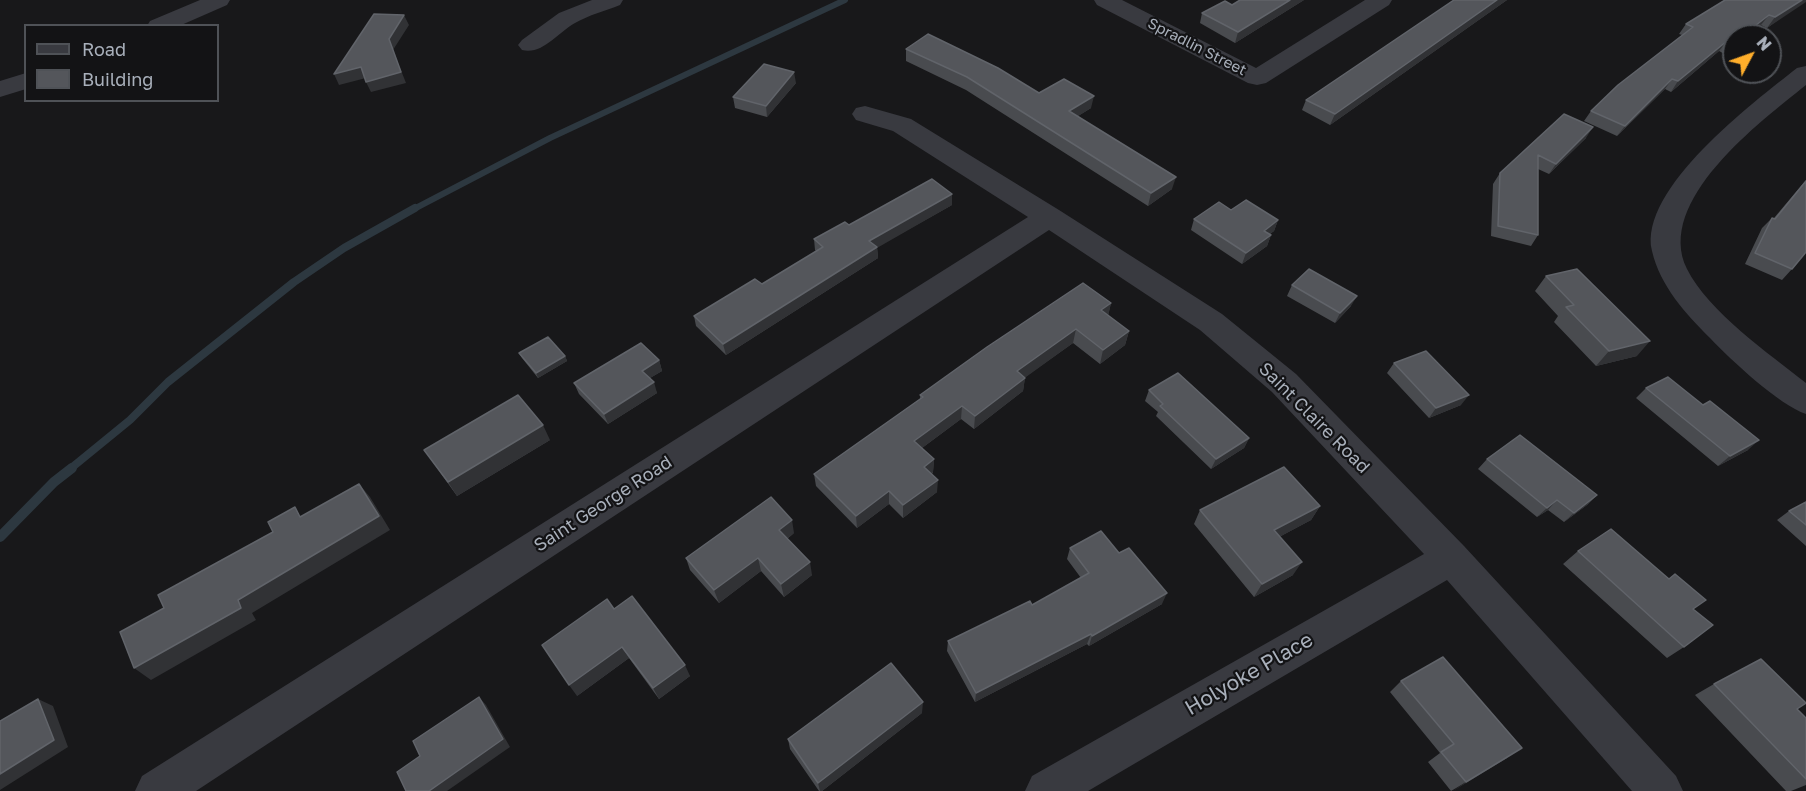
<!DOCTYPE html>
<html>
<head>
<meta charset="utf-8">
<style>
	body { margin:0 }
	#map { position:relative; width:1806px; height:791px; overflow:hidden; background:#18181a; font-family:"Golos Text",sans-serif }
	canvas { display:block }
	.legend { position:absolute; left:24px; top:24px; width:195px; height:78px; box-sizing:border-box; background:#131315; border:2px solid #4f5257; margin:0; padding:8px 10px; list-style:none; font-size:18px; color:#a9b0bb }
	.legend li { display:flex; align-items:center; gap:12px; height:30px }
	.legend b { width:30px; border:2px solid #4f5257 }
	.north { position:absolute; left:1722px; top:24px; width:60px; height:60px; box-sizing:border-box; background:#131315; border:2px solid #4f5257; border-radius:50%; rotate:49deg; font-size:16px; font-weight:700; line-height:24px; text-align:center; color:#a9b0bb }
	.north::after { content:''; display:block; margin:auto; width:21px; height:27px; background:#ffae2b; clip-path:polygon(50% 0,100% 100%,50% 72%,0 100%) }
</style>
</head>
<body>
<div id="map">
<canvas width="1806" height="791"></canvas>
<ul class="legend">
<li><b style="height:8px;background:#393a40"></b>Road</li>
<li><b style="height:16px;background:#54565b"></b>Building</li>
</ul>
<div class="north">N</div>
</div>
<script>
const c = document.querySelector('canvas').getContext('2d');
c.lineJoin = 'round';
function stroke(path, color, width, dash) {
  c.strokeStyle = color;
  c.lineWidth = width;
  c.lineCap = dash ? 'butt' : 'round';
  c.setLineDash(dash || []);
  c.stroke(path);
}
function paint(path, color) {
  c.fillStyle = color;
  c.fill(path, 'evenodd');
}
function drawText(font, color, halo, rows, align = 'center') {
  c.font = font + ' "Golos Text",sans-serif';
  c.lineWidth = 4.5;
  c.setLineDash([]);
  c.textBaseline = 'middle';
  c.strokeStyle = halo;
  c.fillStyle = color;
  for (const [text, x, y, turn = 0] of rows) {
    c.save();
    c.translate(x, y);
    c.rotate((+turn || 0) * Math.PI / 180);
    c.textAlign = isNaN(turn) ? turn : align;
    if (halo) c.strokeText(text, 0, 0);
    c.fillText(text, 0, 0);
    c.restore();
  }
}
stroke(new Path2D(`
	M412,210L550,138L845,0`), '#2d3840', 6);
stroke(new Path2D(`
	M70,469L130,420L168,382L294,282L344,248L415,208`), '#2d3840', 8);
stroke(new Path2D(`
	M0,537L54,482L72,468`), '#2d3840', 10);
paint(new Path2D(`
	M200,0H230L227,5L179,26H147L150,21Z
	M592,0H623L620,5C605,11 589,15 575,23C557,33 543,55 522,50L518,45L522,40L559,13Z
	M1094,0H1122L1256,68L1365,0H1392L1389,5L1266,83L1257,85L1248,83L1097,5Z
	M1806,66V85C1760,122 1654,201 1687,269C1708,311 1769,354 1806,383V414C1779,405 1731,360 1710,338C1686,314 1660,286 1652,251C1638,189 1754,102 1797,68Z
	M26,73V89L0,97V81Z
	M865,106L911,119L1059,210L1222,314L1296,374L1464,546L1676,776L1683,791H1632L1447,580L1088,791H1025L1032,776L1424,554L1272,392L1200,330L1049,230L196,791H135L142,776L1028,217L893,131L856,120L852,114L856,108Z`), '#393a40');
paint(new Path2D(`
	M1304,0L1235,43L1200,23L1202,13L1232,5Z
	M1454,0H1507L1330,125L1302,110L1306,100Z
	M1806,0L1767,28L1761,25L1748,36H1734V47L1725,54L1719,51L1671,92L1665,89L1617,136L1584,121L1591,111L1682,35L1679,34L1686,24Z
	M906,49L1039,93L1091,108L1078,116L1172,189L1148,206L966,90L906,61Z
	M796,83L767,117L735,108L733,97Z
	M1564,114L1586,138L1549,174L1538,169V235L1531,246L1491,236L1493,184L1500,173Z
	M1806,180V252L1792,269L1782,280L1745,264L1762,228L1772,218H1774Z
	M952,205L877,247L878,258L726,355L696,326L694,316L762,284L816,251L815,250L814,239L849,225Z
	M1231,210L1278,220L1274,231L1270,234L1271,235L1267,246L1242,264L1191,230L1194,219Z
	M1546,276L1637,356L1596,366L1554,322L1558,316L1535,291Z
	M1292,285L1351,306L1335,323L1287,296Z
	M1111,303L1108,315L1129,331L1125,345L1100,364L1073,343L1025,377L1023,391L974,429L961,419L922,448L934,459L933,472L932,474L937,492L903,518L889,504L857,528L816,486L814,474L920,399V395Z
	M519,353L565,356L567,361L538,378L522,358Z
	M659,360L662,371L650,378L657,393L608,424L579,394L574,383Z
	M1394,363L1461,405L1429,418L1387,373Z
	M1646,388L1748,450L1718,466L1636,398Z
	M1149,390L1249,438L1244,448L1211,469L1156,416L1158,412L1145,401Z
	M550,440L457,496L424,450Z
	M1487,459L1597,495L1587,505L1564,522L1548,510L1537,517L1478,469Z
	M1806,502V546L1777,520L1789,511Z
	M1320,506L1311,520L1279,537L1293,575L1254,597L1194,524L1200,510Z
	M794,533L787,539L812,575L784,597L761,571L719,603L690,570L686,558Z
	M1070,548L1119,553L1162,604L1089,646L1087,644L975,702L947,651L948,641L1032,605L1081,578L1067,559Z
	M1578,551L1693,609L1684,647L1667,658L1563,564Z
	M614,609L690,676L659,699L629,658L577,696Z
	M1401,681L1507,758L1451,791L1428,762L1440,753L1390,692Z
	M1714,684L1806,718V785L1791,791H1786L1695,695Z
	M922,713L822,791H819L790,749L788,739Z`), '#494b4f');
paint(new Path2D(`
	M1290,0H1304L1235,43L1238,32Z
	M1497,0H1507L1330,125L1335,114Z
	M1802,0H1806V2L1767,28L1775,17Z
	M404,15L409,25L393,50L406,83L371,92L366,82L389,39Z
	M1769,15L1761,25L1748,36H1742Z
	M1727,41L1719,51L1671,92L1678,81Z
	M1734,43V47L1725,54L1733,44Z
	M361,67L366,78L339,85L334,74Z
	M794,72L796,83L767,117L766,106Z
	M1672,79L1665,89L1617,136L1625,126Z
	M1094,96L1091,108L1067,123L1069,111Z
	M1593,127L1586,138L1549,174L1556,164Z
	M1176,177L1172,189L1148,206L1151,193Z
	M952,194V205L870,252L869,241Z
	M1278,220L1274,231L1260,241L1264,231Z
	M1271,235L1267,246L1242,264L1246,253Z
	M877,247L878,258L726,355L723,344Z
	M1357,296L1351,306L1335,323L1340,313Z
	M1111,303L1108,317L1101,310Z
	M1076,329L1073,343L1015,385L1017,371Z
	M1129,331L1125,345L1100,364L1103,350Z
	M1650,341L1637,356L1596,366L1609,351Z
	M565,356L567,361L538,378L536,373Z
	M659,360L662,371L645,381L642,371Z
	M1025,378L1023,391L974,429L975,416Z
	M654,382L657,393L608,424L604,414Z
	M1469,395L1461,405L1429,418L1436,408Z
	M962,406L961,419L914,454V441Z
	M543,425L550,440L457,496L448,482Z
	M1249,438L1244,448L1211,469L1216,459Z
	M1759,440L1748,450L1718,466L1730,456Z
	M934,459L933,472L924,480V467Z
	M938,480L937,492L903,518V505Z
	M359,484L370,497L390,530L252,613L256,620L151,680L134,668Z
	M889,491V504L857,528L856,516Z
	M1597,495L1587,505L1564,522L1574,513Z
	M1557,500L1548,510L1537,517L1547,508Z
	M1320,506L1311,520L1266,544L1274,530Z
	M792,520L794,533L782,543L779,530Z
	M758,558L761,571L719,603L714,590Z
	M810,562L812,575L784,597L781,584Z
	M1302,562L1293,575L1254,597L1262,584Z
	M1167,593L1162,604L1089,646L1092,636Z
	M1091,634L1087,644L975,702L976,693Z
	M622,647L629,658L577,696L569,685Z
	M685,665L690,676L659,699L653,688Z
	M479,697L486,705L510,747L447,791H429Z
	M38,699L53,706L68,747L0,790V774Z
	M923,702L922,713L822,791H820L818,783Z
	M1522,748L1507,758L1453,791L1466,782Z`), '#313235');
const building = new Path2D(`
	M1240,0H1290L1238,32L1202,13L1225,1L1232,5Z
	M1454,0H1497L1335,114L1306,100Z
	M1725,0H1802L1775,17L1769,15L1742,36H1734V43L1733,44L1727,41L1678,81L1672,79L1625,126L1591,111L1618,85L1693,27L1686,24Z
	M374,14L404,15L389,39L401,72L366,82L361,67L334,74Z
	M928,34L998,68L1039,93L1064,79L1094,96L1069,111L1176,177L1151,193L967,77L906,49Z
	M764,64L794,72L766,106L733,97Z
	M1564,114L1593,127L1556,164L1538,155V235L1498,226L1500,173Z
	M932,179L952,194L869,241L877,247L723,344L694,316L755,279L762,284L823,247L814,239L845,222L849,225Z
	M1806,181V252L1792,269L1755,253L1772,218L1775,219Z
	M1246,200L1278,220L1264,231L1271,235L1246,253L1194,219L1219,202L1231,210Z
	M1309,269L1357,296L1340,313L1292,285Z
	M1577,269L1650,341L1609,351L1566,307L1574,305L1546,276Z
	M1083,283L1111,303L1101,310L1129,331L1103,350L1076,329L1017,371L1025,378L975,416L962,406L914,441L934,459L924,467L938,480L903,505L889,491L856,516L814,474L923,397L920,395L987,347Z
	M548,337L565,356L536,373L519,353Z
	M641,343L659,360L642,371L654,382L604,414L574,383Z
	M1426,351L1469,395L1436,408L1394,363Z
	M1178,373L1249,438L1216,459L1160,406L1163,404L1149,390Z
	M1668,377L1703,405L1710,401L1759,440L1730,456L1646,388Z
	M518,395L543,425L448,482L424,450Z
	M1520,435L1597,495L1574,513L1557,500L1547,508L1487,459Z
	M1284,467L1320,506L1274,530L1302,562L1262,584L1200,510Z
	M359,484L379,516L238,600L241,608L134,668L120,632L164,608L158,595L273,532L268,522L295,507L300,517Z
	M771,497L792,520L779,530L810,562L781,584L758,558L714,590L686,558Z
	M1806,502V525L1789,511Z
	M1611,529L1669,579L1675,574L1706,600L1693,609L1713,625L1684,647L1578,551Z
	M1101,531L1119,553L1129,548L1167,593L1092,636L1091,634L976,693L948,641L1030,601L1032,605L1089,573L1070,548Z
	M632,596L685,665L653,688L622,647L569,685L542,645L607,599L614,609Z
	M1443,657L1522,748L1466,782L1441,752L1454,744L1401,681Z
	M1761,659L1806,703L1797,709L1806,718V779L1714,684Z
	M891,663L923,702L818,783L788,739Z
	M479,697L503,739L429,791H406L397,772L420,756L413,741Z
	M38,699L54,740L0,774V721Z`);
paint(building, '#54565b');
stroke(building, '#61646a', 1.5);
drawText('15px', '#a9b0bb', '#131315', [
	["Spradlin Street",1197,47,27]
]);
drawText('18px', '#a9b0bb', '#131315', [
	["Saint Claire Road",1314,418,45],
	["Saint George Road",603,504,-33]
]);
drawText('21px', '#a9b0bb', '#131315', [
	["Holyoke Place",1249,674,-30]
]);
</script>
</body>
</html>
